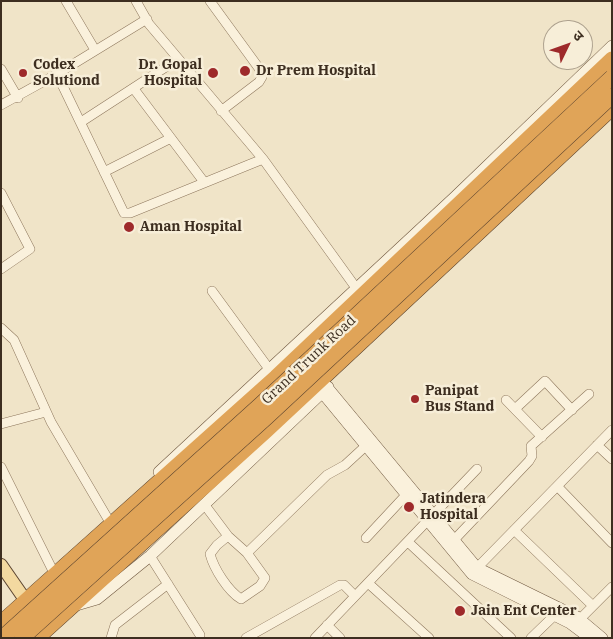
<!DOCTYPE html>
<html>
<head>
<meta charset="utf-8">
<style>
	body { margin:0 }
	#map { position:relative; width:613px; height:639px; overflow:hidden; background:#f0e4c8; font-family:"IBM Plex Serif","Noto Sans Devanagari",serif }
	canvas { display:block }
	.frame { position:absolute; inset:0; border:2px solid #3d2e20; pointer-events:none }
	.north { position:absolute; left:543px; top:20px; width:50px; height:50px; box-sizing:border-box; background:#f7eed8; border:1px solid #ada18e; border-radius:50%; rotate:48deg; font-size:14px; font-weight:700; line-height:20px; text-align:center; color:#3d2e20 }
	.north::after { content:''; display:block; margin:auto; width:18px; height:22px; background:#9e2a2b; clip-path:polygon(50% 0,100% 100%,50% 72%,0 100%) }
</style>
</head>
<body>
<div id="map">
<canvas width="613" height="639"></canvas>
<div class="frame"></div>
<div class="north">उ</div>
</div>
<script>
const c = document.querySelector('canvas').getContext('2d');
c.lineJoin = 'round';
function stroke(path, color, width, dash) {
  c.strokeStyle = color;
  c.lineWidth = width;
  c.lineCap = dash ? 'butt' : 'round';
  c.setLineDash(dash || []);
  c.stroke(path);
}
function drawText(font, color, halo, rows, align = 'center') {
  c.font = font + ' "IBM Plex Serif",serif';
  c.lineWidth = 5;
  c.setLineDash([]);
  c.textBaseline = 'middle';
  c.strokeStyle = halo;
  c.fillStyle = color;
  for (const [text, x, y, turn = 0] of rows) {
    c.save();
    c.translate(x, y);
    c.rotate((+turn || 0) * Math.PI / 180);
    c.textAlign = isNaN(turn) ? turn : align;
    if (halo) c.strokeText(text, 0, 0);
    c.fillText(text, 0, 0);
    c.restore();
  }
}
const street = new Path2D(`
	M66,1L95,50
	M136,1L149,24L263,159L359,292
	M210,1L261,71L262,77L259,82L221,111
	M1,69L18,98
	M57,74L124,213H130L263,159
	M134,89L204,182
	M1,105L57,74L147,19
	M81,122L178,59
	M104,172L171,138
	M1,193L30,249L1,269
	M212,291L272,373
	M1,328L14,340L51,422L108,519
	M506,400L542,437
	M515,409L545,381L572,410
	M1,424L46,412
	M597,445L612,459
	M1,467L55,575
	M557,486L612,543
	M204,504L228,536
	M514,530L592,605
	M366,538L406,495
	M454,540L529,461L532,456L531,446L589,394
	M408,542L511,638
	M247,553L228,536L217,545L210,554C214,569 228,591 241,599L260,586L265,578L247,553L327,475L345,465L370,442
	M150,556L200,635
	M474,571L612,430
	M368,583L429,638
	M577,622L612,587
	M327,625L340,638
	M111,638L115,625L168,584
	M246,638L340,585H344L355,596
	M315,638L477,469
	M531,638L559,611`);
const secondary = new Path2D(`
	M321,380L477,568L577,617L602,638
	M326,397L472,574L570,623L590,638
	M159,472L455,197L612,46
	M73,606L97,599L150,556L328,387`);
const primary = new Path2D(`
	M1,565L26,601`);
const highway = new Path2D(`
	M1,623L276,377L612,59
	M37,638L266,431L612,108`);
stroke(street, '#8d765c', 10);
stroke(secondary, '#6f573f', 12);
stroke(primary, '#5b4430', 14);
stroke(highway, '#5b4430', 16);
stroke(street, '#faf1dc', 9);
stroke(secondary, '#faf1dc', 11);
stroke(primary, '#f3d9a0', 12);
stroke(highway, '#e0a458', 15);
const highwayBridge = new Path2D(`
	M2,638L260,405L612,77
	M22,638L267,417L612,96`);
stroke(highwayBridge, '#5b4430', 16, []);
stroke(highwayBridge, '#e0a458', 15);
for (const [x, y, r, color] of [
	[245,71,6,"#9e2a2b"],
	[23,73,5,"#9e2a2b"],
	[213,73,6,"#9e2a2b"],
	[129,227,6,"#9e2a2b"],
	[415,399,5,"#9e2a2b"],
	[409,507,6,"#9e2a2b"],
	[460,611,6,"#9e2a2b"]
]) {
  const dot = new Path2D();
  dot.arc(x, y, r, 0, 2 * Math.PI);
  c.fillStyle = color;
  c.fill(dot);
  stroke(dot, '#f7eed8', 2);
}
drawText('bold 14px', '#3d2e20', '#f7eed8', [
	["Codex",33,65],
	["Solutiond",33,81],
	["Dr. Gopal",202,65,"right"],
	["Hospital",202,81,"right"],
	["Dr Prem Hospital",256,71],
	["Aman Hospital",140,227],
	["Panipat",425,391],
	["Bus Stand",425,407],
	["Jatindera",420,499],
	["Hospital",420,515],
	["Jain Ent Center",471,611]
], 'left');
drawText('14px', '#3d2e20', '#f7eed8', [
	["Grand Trunk Road",309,360,-43]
]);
</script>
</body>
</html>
